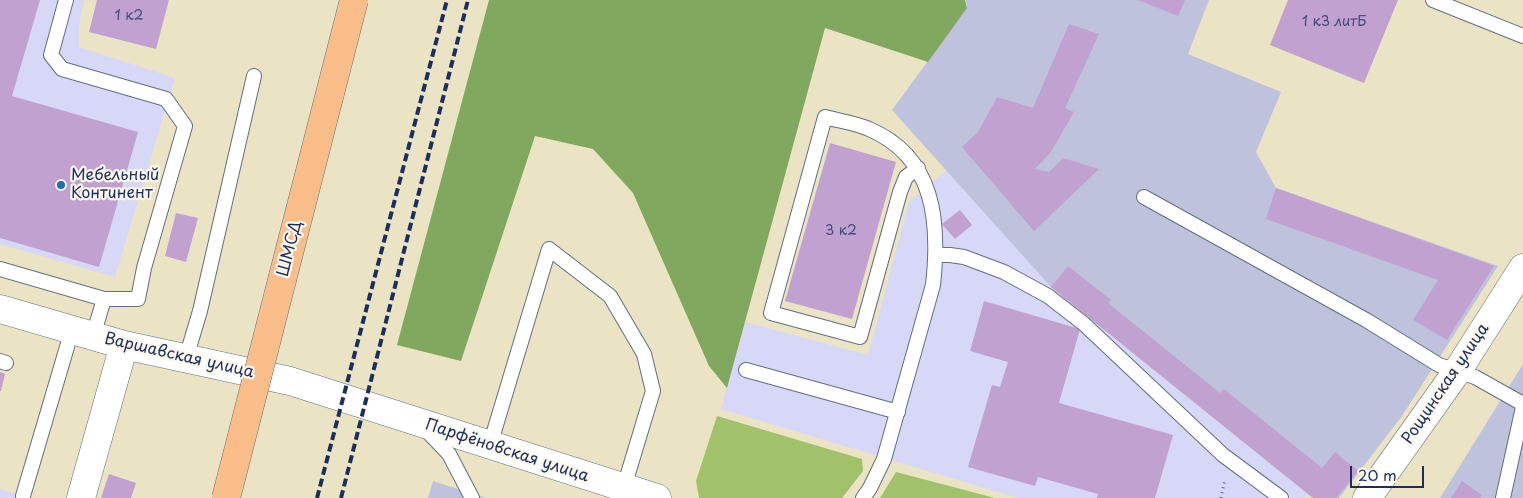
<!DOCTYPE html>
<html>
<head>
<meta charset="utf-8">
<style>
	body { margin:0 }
	#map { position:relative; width:1523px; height:498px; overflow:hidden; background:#eae4c4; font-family:"Playpen Sans",sans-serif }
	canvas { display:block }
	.scale { position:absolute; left:1350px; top:466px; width:74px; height:22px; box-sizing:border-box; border:2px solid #1b2f5e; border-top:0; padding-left:6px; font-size:15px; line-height:18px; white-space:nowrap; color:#1b2f5e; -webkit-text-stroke:4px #fbf7ec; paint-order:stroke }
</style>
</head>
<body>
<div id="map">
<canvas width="1523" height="498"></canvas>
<div class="scale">20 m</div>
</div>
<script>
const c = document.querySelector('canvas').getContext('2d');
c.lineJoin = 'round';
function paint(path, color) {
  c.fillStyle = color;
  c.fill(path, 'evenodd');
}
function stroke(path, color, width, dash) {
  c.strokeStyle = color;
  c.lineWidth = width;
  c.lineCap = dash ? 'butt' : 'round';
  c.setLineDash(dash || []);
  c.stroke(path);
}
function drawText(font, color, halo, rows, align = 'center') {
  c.font = font + ' "Playpen Sans",sans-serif';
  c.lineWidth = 4.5;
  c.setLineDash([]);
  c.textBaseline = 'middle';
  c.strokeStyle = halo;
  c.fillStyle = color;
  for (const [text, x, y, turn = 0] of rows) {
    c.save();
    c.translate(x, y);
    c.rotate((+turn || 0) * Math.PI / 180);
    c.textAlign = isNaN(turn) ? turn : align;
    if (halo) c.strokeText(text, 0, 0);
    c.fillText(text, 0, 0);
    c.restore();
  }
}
paint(new Path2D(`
	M0,0H84L79,25V47L175,78L115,277L0,244Z
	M947,170L1051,287L1308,494L1304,498H1018L721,409L745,322L868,355L909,202Z
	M0,489L29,498H0Z`), '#d7d7f8');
paint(new Path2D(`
	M966,0H1209L1188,54L1281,92L1256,152L1276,188L1498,266L1402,416L1339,498H1313L1051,287L892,110L967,8Z
	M1523,364V498H1440Z
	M433,481L486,498H428Z`), '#bfc2dd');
paint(new Path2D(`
	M717,416L862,459L863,471L842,498H699L696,481Z
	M896,472L995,498H880Z`), '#a1c26b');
paint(new Path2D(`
	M489,0H965L967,8L928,62L825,28L727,388L709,366L633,193L593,149L535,136L461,361L397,345Z`), '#80a85f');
paint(new Path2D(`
	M0,0H40L12,96L138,132L99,267L0,238Z
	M97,0H169L156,49L89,32Z
	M1138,0H1185L1178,16Z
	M1288,0H1398L1364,83L1270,45Z
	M1069,24L1099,34L1065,108L1074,112L1051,152L1035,169L1049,172L1063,158L1099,169L1034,231L962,147L978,132L997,97L1033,108Z
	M830,143L896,162L852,319L785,301Z
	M1276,188L1494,266L1447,340L1413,320L1438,280L1266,219Z
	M960,210L972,225L955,239L942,224Z
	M176,213L198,218L186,262L165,256Z
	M1068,266L1111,300L1108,303L1220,393L1224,389L1322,468L1335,452L1358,471L1336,498H1313L1051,287Z
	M984,301L1080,329L1059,403L1173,435L1155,498H1097L1098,494L1038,477L1035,486L968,467L992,385L1000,387L1008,362L970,351Z
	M0,372L5,374L1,391H0Z
	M109,474L136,483L131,498H101Z
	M1462,481L1482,495L1480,498H1451Z`), '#c0a1cf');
const lane = new Path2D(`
	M1433,0L1523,36
	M1144,197L1366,320L1439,365L1475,377L1523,404
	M936,255H950L964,257L1004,272L1048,296L1084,324L1223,455L1281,498
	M0,269L104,299H138L144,268L185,126L166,99L62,69L51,55L66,0
	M93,336L104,299
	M186,358L200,311L254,76
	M0,361L6,363
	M746,370L898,412
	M426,430L449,454L472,498
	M490,445L549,249L610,296L644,354L653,391L624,487
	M23,496L72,330
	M863,498L870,488L884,459L933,285C940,222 935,157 869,129C856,123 839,121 825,117L771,313L860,337L900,192L906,177L918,168
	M1503,498L1523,407`);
const street = new Path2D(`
	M0,309L124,345L290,381L657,498
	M81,498L124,345
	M1367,498L1458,370L1523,268`);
stroke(lane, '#636e82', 16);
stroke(street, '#636e82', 29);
stroke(new Path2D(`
	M1221,498L1225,479`), '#636e82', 3, [1, 4]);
stroke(lane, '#fff', 14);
stroke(street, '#fff', 28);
stroke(new Path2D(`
	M317,498L447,0
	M341,498L468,0`), '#1b2f5e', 4, [8, 4]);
const primaryBridge = new Path2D(`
	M226,498L354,0`);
stroke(primaryBridge, '#636e82', 29, []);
stroke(primaryBridge, '#f8bd88', 28);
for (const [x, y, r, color] of [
	[61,185,5,"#1f6fb2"]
]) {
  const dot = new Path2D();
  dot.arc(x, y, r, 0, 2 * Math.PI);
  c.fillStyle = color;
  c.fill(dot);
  stroke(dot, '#fbf7ec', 2);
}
drawText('14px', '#444c7a', null, [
	["1 к2",129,16],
	["1 к3 литБ",1334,22],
	["3 к2",841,231]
]);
drawText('16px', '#1b2f5e', '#fbf7ec', [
	["Мебельный",71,176],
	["Континент",71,194]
], 'left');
drawText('16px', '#1b2f5e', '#fbf7ec', [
	["ШМСД",290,249,-76],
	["Варшавская улица",179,356,13],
	["Рощинская улица",1446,384,-56],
	["Парфёновская улица",507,451,18]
]);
</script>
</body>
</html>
